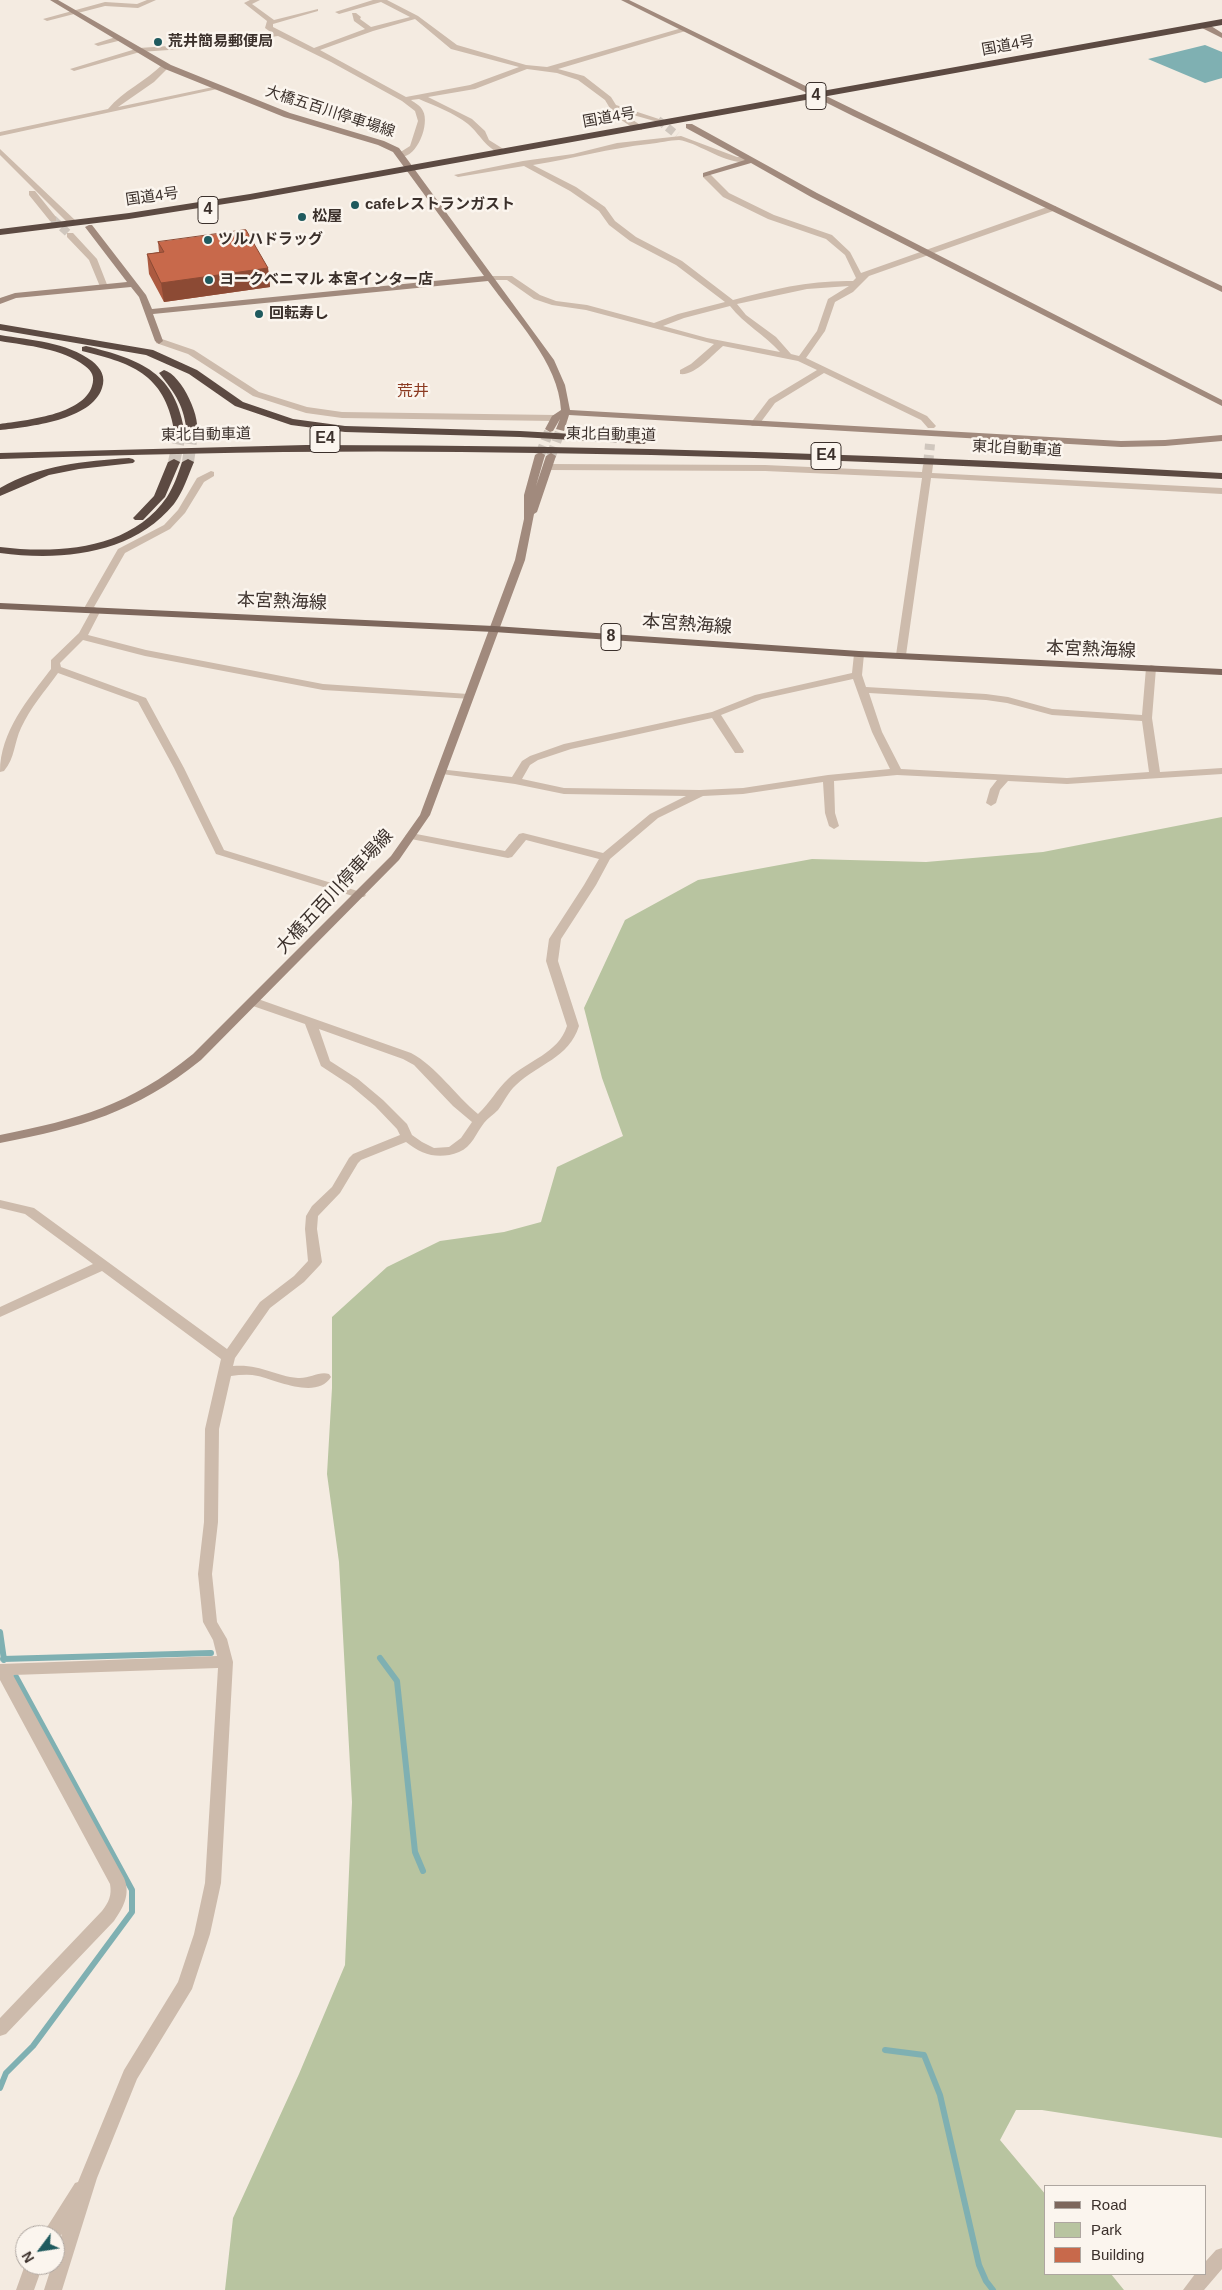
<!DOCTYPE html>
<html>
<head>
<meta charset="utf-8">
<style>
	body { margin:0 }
	#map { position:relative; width:1222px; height:2290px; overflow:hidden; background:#f4ebe1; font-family:Helvetica,sans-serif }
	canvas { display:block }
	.legend { position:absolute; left:1044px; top:2185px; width:162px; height:90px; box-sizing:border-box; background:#fbf5ee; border:1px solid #aea6a0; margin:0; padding:6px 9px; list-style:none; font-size:15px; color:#3b302b }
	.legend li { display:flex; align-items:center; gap:10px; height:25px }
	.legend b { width:25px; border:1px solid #aea6a0 }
	.north { position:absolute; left:15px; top:2225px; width:50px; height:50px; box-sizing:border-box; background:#fbf5ee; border:1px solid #aea6a0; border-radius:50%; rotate:239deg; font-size:14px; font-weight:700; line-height:20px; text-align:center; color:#3b302b }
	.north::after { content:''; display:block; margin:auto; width:18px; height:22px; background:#1f5a5e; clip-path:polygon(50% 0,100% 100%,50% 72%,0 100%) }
</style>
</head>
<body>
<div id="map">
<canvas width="1222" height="2290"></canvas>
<ul class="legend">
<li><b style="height:6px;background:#7d675c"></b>Road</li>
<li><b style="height:14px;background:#b8c4a0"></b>Park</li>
<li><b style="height:14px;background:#c8694b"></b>Building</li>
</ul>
<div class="north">N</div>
</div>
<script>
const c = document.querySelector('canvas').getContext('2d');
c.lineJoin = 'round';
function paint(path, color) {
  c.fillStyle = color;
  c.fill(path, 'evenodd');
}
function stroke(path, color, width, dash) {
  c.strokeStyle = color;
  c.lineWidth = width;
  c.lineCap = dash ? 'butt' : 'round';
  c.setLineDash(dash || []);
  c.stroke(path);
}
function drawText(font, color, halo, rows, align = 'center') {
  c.font = font + ' Helvetica,"Noto Sans JP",sans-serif';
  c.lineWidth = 5;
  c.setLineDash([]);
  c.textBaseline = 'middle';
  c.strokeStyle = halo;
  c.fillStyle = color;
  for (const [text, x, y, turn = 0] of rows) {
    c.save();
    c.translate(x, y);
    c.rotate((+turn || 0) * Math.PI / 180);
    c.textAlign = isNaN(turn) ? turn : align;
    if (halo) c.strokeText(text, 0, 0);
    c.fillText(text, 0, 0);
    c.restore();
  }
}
paint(new Path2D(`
	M1222,817V2138L1042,2110H1016L1000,2140L1046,2195V2274H1111L1124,2290H225L233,2218L299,2074L345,1965L352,1802L339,1562L327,1474L332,1388V1317L387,1267L440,1241L504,1232L541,1222L557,1167L623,1136L602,1078L584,1008L625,920L698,880L812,859L926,862L1043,852Z`), '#b8c4a0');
paint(new Path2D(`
	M1205,45L1222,52V78L1205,83L1148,59Z`), '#7fb0b2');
stroke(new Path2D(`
	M0,1632L4,1660
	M380,1658L397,1681L415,1852L423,1871
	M3,1659L211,1653
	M885,2050L924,2055L940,2095L979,2265L986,2281L993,2290
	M0,2088L6,2073L33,2046L132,1912V1890L16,1677`), '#7fb0b2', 6);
stroke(new Path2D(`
	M658,120L677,135
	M53,219L70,235`), '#cfc6bd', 8, [8, 4]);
stroke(new Path2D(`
	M928,465L930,444`), '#cfc6bd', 10, [10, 5]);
stroke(new Path2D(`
	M540,455L550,429
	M551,456L561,429`), '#cfc6bd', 10, [10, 5]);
stroke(new Path2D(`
	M174,462L180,435
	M188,462L192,434`), '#cfc6bd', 12, [12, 6]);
paint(new Path2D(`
	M147,0H156L138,8L105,6L47,21L43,19L105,2L137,4Z
	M250,0H260L252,4L274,20L318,9V11L273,24V27L314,48L365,29L354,21L352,13H356L361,17L360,19L371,27L410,17L381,2L339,14L335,12L373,0H387L418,16L457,45L526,65L547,67L682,28L689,30L558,69L584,76L611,97L616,105L662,120L658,122L619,111L642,126V130H636L614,115L605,100L578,80L557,73L527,69L475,89L428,97L472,119L485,131L489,140L505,150L506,152L502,154C486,149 480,134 468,124C454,113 435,106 419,99L411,100C415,103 421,106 423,111C430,124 417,159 399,157V153L410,146L418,121L415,111L402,101L331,62L278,36L183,49L140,52L74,71L70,69L139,48L183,45L272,33L265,28L267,21L244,3ZM415,19L451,49L519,67L470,85L406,97L320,50L373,31Z
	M119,36L123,38L122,40L98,46L94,44Z
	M163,64L170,66L154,82L118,107L218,86L222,88L0,136V132L108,109C123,91 146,81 163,64Z
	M681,136L737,157H747L751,159C735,171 698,142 679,140C670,140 659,143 649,144C610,148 572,159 533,165L576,187L605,207L615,221L636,237L682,261L733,300C773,289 812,280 853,281L856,278L845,255L826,239L768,219L723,197L703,177V173H709L729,193L774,215L832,235L850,252L861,273L1050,206H1056V210L869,276L853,292L835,302L825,331L806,358L927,416L936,426L934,428H928L921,420L824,373L775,403L758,426H752L750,424L769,399L817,370L798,361L723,346C712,355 695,376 680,374V370L691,364L714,344L586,310L552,305L534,299L507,280H486V276H512L540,295L556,301L587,305L654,323L678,314L725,302L676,265L630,241L609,225L599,211L570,191L524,166L458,177L454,175L523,161L573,154L617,143ZM849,286L828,299L817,331L799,356L791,354L776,337L746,315L737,304L807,289ZM730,306C744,324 765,335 780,352L707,338L663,326L684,318Z
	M0,149L76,221V225H70L0,155Z
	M29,191H35L56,217V221H50L29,195Z
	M67,233H73L97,259L108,287L107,289H101L89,260L67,237Z
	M159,338L194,350L259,392L307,407L342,412L555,415L559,418L555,421L342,418L306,413L253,396L188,354L156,343V339Z
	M928,462L933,465L932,473L1222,488V494L931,478L906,655L901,658L896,655L922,478L765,471L548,470L543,467L548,464L765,465L922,472L923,465Z
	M211,471L214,472V476L204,482L185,513L170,529L125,553L94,607L101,610L88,635L146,650L323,684L468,694L472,695V699L323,690L145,656L83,640L60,663L61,667L146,698L184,768L224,850L364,893L366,895L364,897H356L216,854L174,768L138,702L58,673C45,691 30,708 21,728C14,743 15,758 4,771L0,772C0,732 28,699 51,669V660L79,633L90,613L83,610L118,549L164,525L178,510L197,478Z
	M859,651L864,654L862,675L866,687L986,694L1008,697L1052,709L1142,715L1146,668L1151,665L1155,666L1156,668L1152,718L1160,772L1222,768V774L1067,784L1008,781L1000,790L996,803L991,806L986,803L990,789L997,780L897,775L834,781L835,813L839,826L834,829L829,826L825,813L823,782L743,794L703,796L658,818L610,859L596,885L561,939L558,961L579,1026C569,1058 538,1064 516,1085C508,1092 504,1102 498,1110C493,1115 488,1118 484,1123C476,1133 472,1147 459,1152C439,1160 422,1155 406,1142L361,1160L358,1163L340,1193L318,1216L317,1229L322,1262L320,1265L304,1282L270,1308L235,1358L233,1366C262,1364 274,1376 298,1378C309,1379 319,1371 329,1374L331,1377C317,1400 276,1380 258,1376C249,1374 240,1375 231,1376L219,1429L218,1522L212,1574L217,1622L227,1639L233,1662L221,1883L210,1934L192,1989L137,2079L97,2178L62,2290H44L52,2265H55V2255L62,2234L55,2242V2235H42L75,2183L78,2182L124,2070L178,1982L194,1934L205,1883L218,1668L13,1675L124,1878C131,1894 123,1908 114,1921L6,2034L0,2036V2018L102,1911C109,1902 112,1895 110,1884L0,1680V1664L217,1656L213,1640L203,1622L198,1574L204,1522L205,1429L221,1359L102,1271L0,1317V1307L93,1264L25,1214L0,1208V1200L34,1208L227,1349L260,1302L294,1276L308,1261L305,1229L306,1216L312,1206L332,1187L349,1158L353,1154L400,1135L397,1129L375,1106L350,1085L321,1066L305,1024L250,1005L248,1002L250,999H258L411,1053C437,1067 455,1095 478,1114C490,1103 497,1089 508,1079C528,1060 558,1054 567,1026L546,961L549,939L584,885L599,859L526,840L512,857L508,858L411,839L405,836L411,833L505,851L519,834L523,833L603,853L650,814L686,796L564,794L515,784L442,774L437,771L438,769L512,777L522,761L530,756L564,744L712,712L755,695L852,673L854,654ZM853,679L872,732L890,769L828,775L743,788L700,790L564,788L522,779L530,765L538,760L571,749L712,718L735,753H743L744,751L721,715L762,699ZM869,693L986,700L1007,703L1052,715L1142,721L1149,772L1067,778L901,769L882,732ZM319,1029L403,1059L414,1065L453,1106L472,1122L461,1138L449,1147L434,1148L422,1142L412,1135L407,1124L383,1100L358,1079L330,1061Z
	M1222,2248V2269L1204,2290H1183L1195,2274H1206V2261L1216,2250Z
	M25,2265H43L34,2290H16Z`), '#cdbbac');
paint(new Path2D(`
	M50,0H58L171,65L290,113L384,141L399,148L554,360L565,385L570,410L1121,441L1165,440L1222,435V441L1165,446L1121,447L569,415L564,431L556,429L560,419L553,431L550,432L545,429L552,416L561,410C559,363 514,317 488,281L153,314L163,341L159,344L155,341L139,297L131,287L16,298L0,304V298L15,293L127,282L85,227L89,225H92L146,295L152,309L484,276L393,152L378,145L284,117L165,69Z
	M621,0H629L859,112L1222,286V292L853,116Z
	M1202,24H1208L1222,33V38L1202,28Z
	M686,124H692L817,193L1222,400V406L811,197L751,163L703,177V173L745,160L686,128Z
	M540,452L545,455L536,486L546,456L551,453L556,456L537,512L534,514L525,560L430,815L399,860L201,1060C135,1113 81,1127 0,1143V1135C79,1119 129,1106 193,1054L391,856L420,815L515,560L524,519V495L535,455Z`), '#a18a7d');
paint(new Path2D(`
	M0,603L494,626L859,651L1222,669V675L859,657L494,632L0,609Z`), '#7d675c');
paint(new Path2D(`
	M1222,19V25L250,200L129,219L0,235V229L129,213L250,194Z
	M0,324L153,350L197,370L243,402L293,419L345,426L520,431L644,438L649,441L644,444L520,437L345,432L291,425L235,406L189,374L146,355L0,330Z
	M0,335C30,340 67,342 92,361C101,368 106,377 102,388C92,420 29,427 0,430V424C26,420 83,415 92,386C95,377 92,371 85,366C62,348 28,346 0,341Z
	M86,346C142,360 176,372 185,435L184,437L180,438L175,435C166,376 136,364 82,351V347Z
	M164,370C182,375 203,420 196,436L192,437L187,434C184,405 176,395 159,373Z
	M306,445C612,445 917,455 1222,473V479C968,465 715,454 461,452C307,450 154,454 0,459V453Z
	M129,458L133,459L135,461L133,463L79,469L49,475L0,496V488C39,465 85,461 129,458Z
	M174,459L180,462L165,497L143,520H135L133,518L135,516L154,496L168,462Z
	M188,459L194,462C188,476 183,492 174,504C132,555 61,561 0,553V547C57,554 131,550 167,497C174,486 178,474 182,462Z`), '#5c4a42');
paint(new Path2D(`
	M158,242L268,268L270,287L164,302L149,274L147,254L159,252Z`), '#ac5a40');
paint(new Path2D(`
	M268,268L270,287L164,302L161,283Z`), '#8c4a34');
const building = new Path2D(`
	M246,230L268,268L161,283L147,254L164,252L158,242Z`);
paint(building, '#c8694b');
stroke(building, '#8c4a34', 1);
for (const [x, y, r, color] of [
	[158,42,5,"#1f5a5e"],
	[355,205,5,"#1f5a5e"],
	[302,217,5,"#1f5a5e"],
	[208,240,5,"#1f5a5e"],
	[209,280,5,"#1f5a5e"],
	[259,314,5,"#1f5a5e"]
]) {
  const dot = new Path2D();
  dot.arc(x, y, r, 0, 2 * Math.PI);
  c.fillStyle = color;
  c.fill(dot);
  stroke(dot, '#fbf5ee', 2);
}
drawText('bold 15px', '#3b302b', '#fbf5ee', [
	["荒井簡易郵便局",168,42],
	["cafeレストランガスト",365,205],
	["松屋",312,217],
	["ツルハドラッグ",218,240],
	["ヨークベニマル 本宮インター店",219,280],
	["回転寿し",269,314]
], 'left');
drawText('15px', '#3b302b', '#fbf5ee', [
	["国道4号",1008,46,-10],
	["大橋五百川停車場線",330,112,18],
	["国道4号",609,118,-10],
	["国道4号",152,197,-8],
	["東北自動車道",206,435,-1],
	["東北自動車道",611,435,1],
	["東北自動車道",1017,449,3]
]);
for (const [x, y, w] of [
	[816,96,20],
	[208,210,20],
	[325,439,30],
	[826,456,30],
	[611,637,20]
]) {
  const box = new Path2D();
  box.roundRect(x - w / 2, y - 13.5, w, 27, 4);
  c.fillStyle = '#fbf5ee';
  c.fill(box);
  stroke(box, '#3b302b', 1);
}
drawText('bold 16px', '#3b302b', null, [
	["4",816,96],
	["4",208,210],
	["E4",325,439],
	["E4",826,456],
	["8",611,637]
]);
drawText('16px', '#8c3b22', '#fbf5ee', [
	["荒井",413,392]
]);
drawText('18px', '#3b302b', '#fbf5ee', [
	["本宮熱海線",282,602,2],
	["本宮熱海線",687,625,4],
	["本宮熱海線",1091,650,2],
	["大橋五百川停車場線",335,892,-47]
]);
</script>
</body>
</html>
